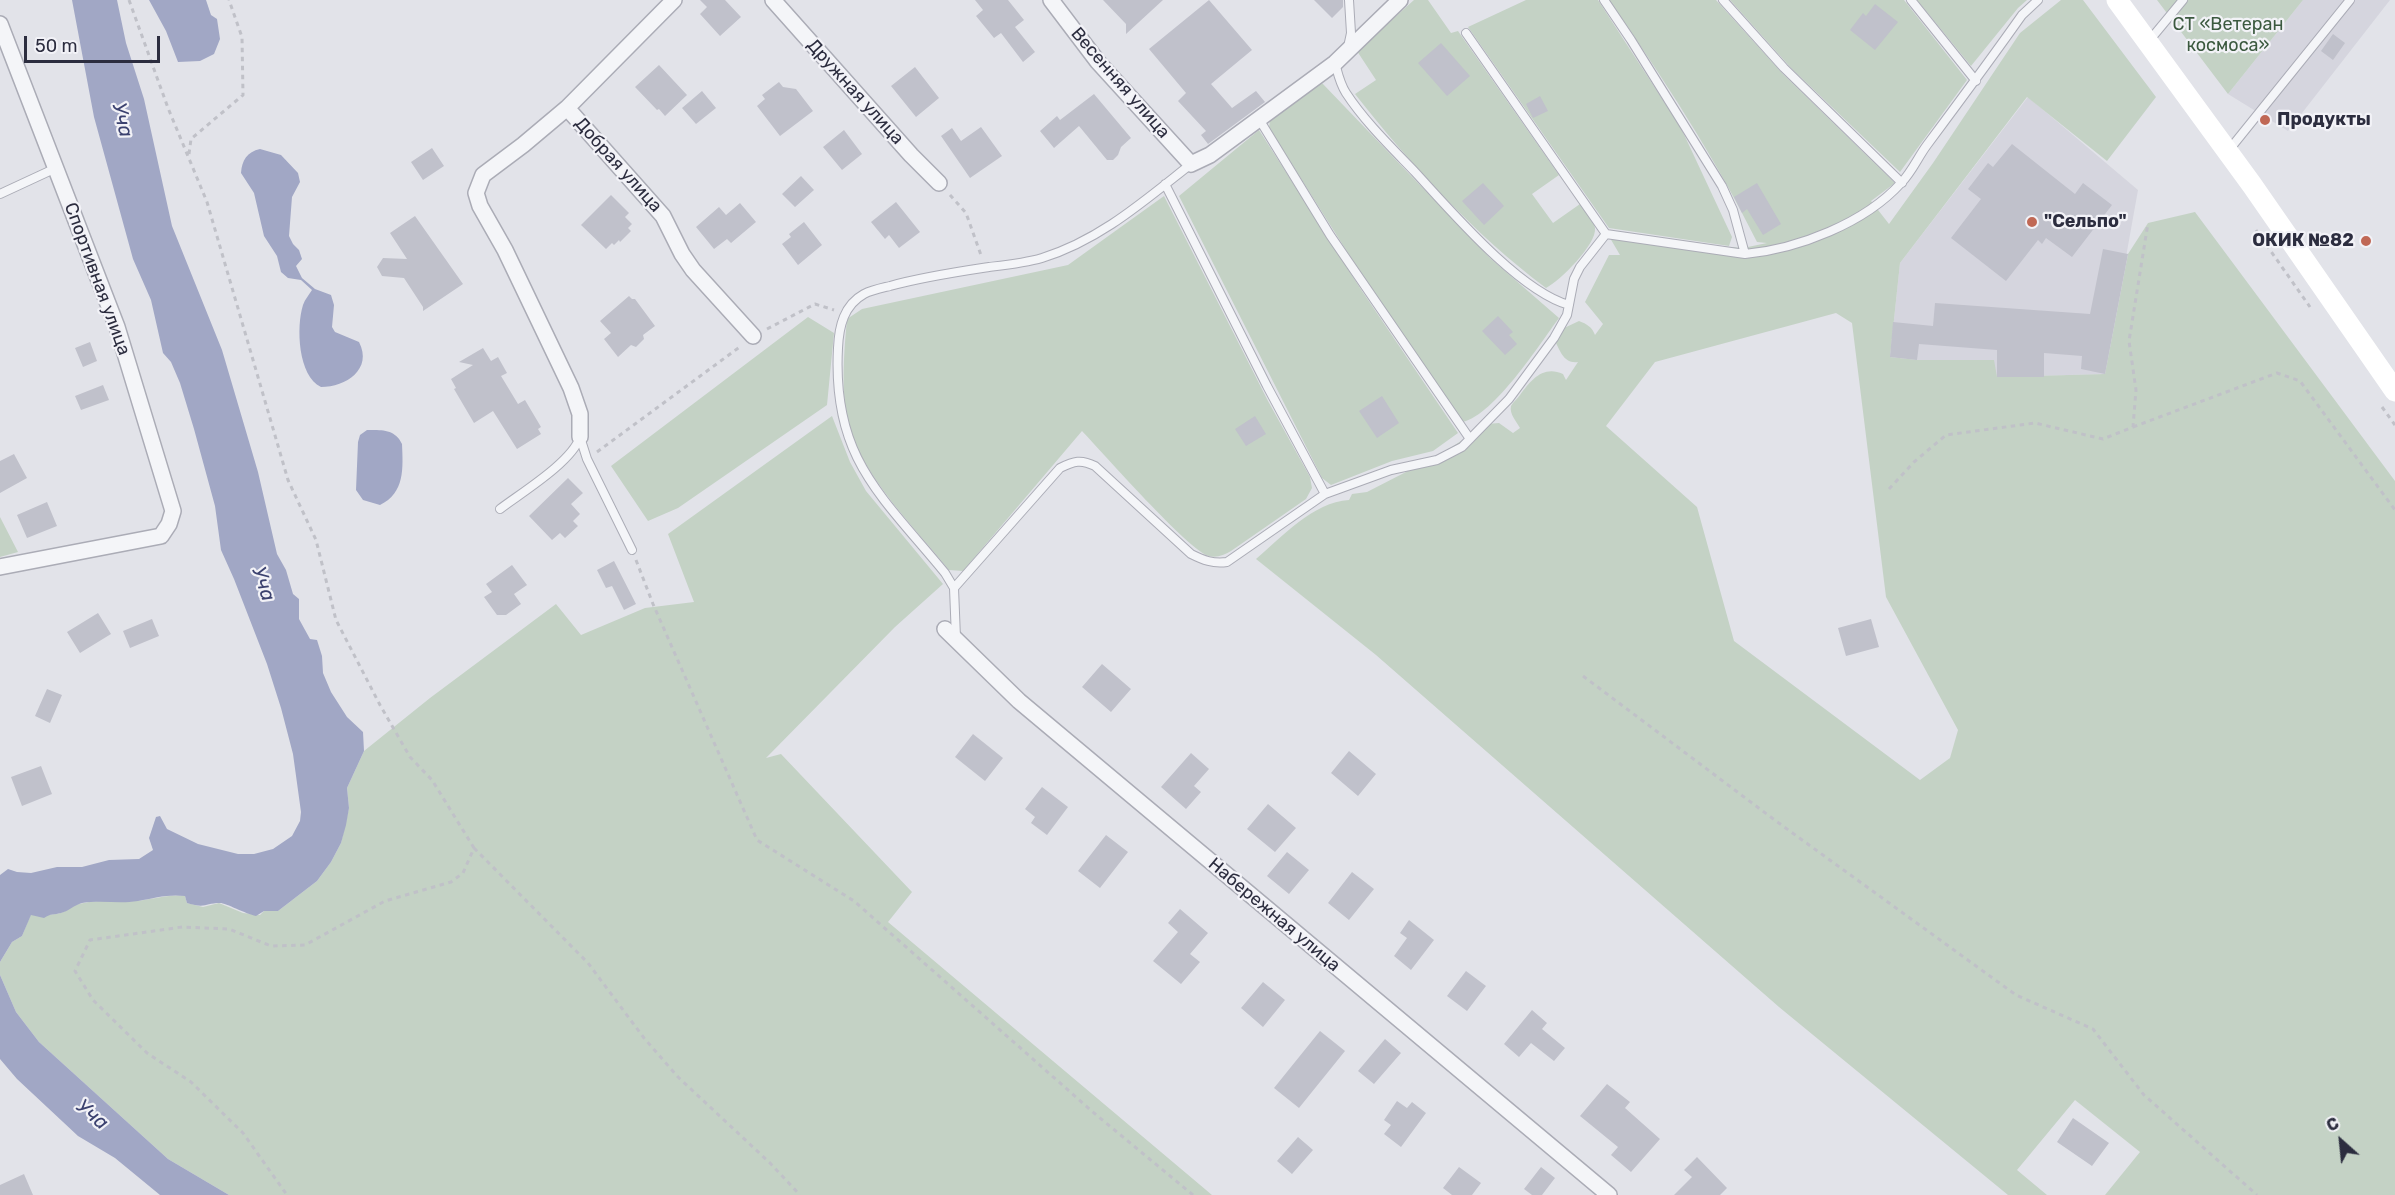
<!DOCTYPE html>
<html>
<head>
<meta charset="utf-8">
<style>
	body { margin:0 }
	#map { position:relative; width:2395px; height:1195px; overflow:hidden; background:#e2e3e9; font-family:Rubik,sans-serif }
	canvas { display:block }
	.north { position:absolute; left:2311px; top:1111px; width:60px; height:60px; -webkit-text-stroke:4px #f2f2f7; paint-order:stroke; rotate:333deg; font-size:16px; font-weight:700; line-height:24px; text-align:center; color:#2c2d3f }
	.north::after { content:''; display:block; margin:auto; width:21px; height:27px; background:#2c2d3f; clip-path:polygon(50% 0,100% 100%,50% 72%,0 100%) }
	.scale { position:absolute; left:24px; top:36px; width:136px; height:27px; box-sizing:border-box; border:3px solid #2c2d3f; border-top:0; padding-left:8px; font-size:18px; line-height:21px; white-space:nowrap; color:#2c2d3f; -webkit-text-stroke:4px #f2f2f7; paint-order:stroke }
</style>
</head>
<body>
<div id="map">
<canvas width="2395" height="1195"></canvas>
<div class="north">С</div>
<div class="scale">50 m</div>
</div>
<script>
const c = document.querySelector('canvas').getContext('2d');
c.lineJoin = 'round';
function paint(path, color) {
  c.fillStyle = color;
  c.fill(path, 'evenodd');
}
function stroke(path, color, width, dash) {
  c.strokeStyle = color;
  c.lineWidth = width;
  c.lineCap = dash ? 'butt' : 'round';
  c.setLineDash(dash || []);
  c.stroke(path);
}
function drawText(font, color, halo, rows, align = 'center') {
  c.font = font + ' Rubik,sans-serif';
  c.lineWidth = 4.5;
  c.setLineDash([]);
  c.textBaseline = 'middle';
  c.strokeStyle = halo;
  c.fillStyle = color;
  for (const [text, x, y, turn = 0] of rows) {
    c.save();
    c.translate(x, y);
    c.rotate((+turn || 0) * Math.PI / 180);
    c.textAlign = isNaN(turn) ? turn : align;
    if (halo) c.strokeText(text, 0, 0);
    c.fillText(text, 0, 0);
    c.restore();
  }
}
paint(new Path2D(`
	M2303,0H2390L2288,131L2228,94Z
	M2028,97L2138,190L2105,374L1997,377L1918,360L1890,357L1900,263Z`), '#d5d5de');
paint(new Path2D(`
	M1414,0H1428L1451,33L1458,31L1559,175L1532,194L1553,223L1580,204C1585,211 1594,220 1595,228C1597,244 1560,281 1546,288C1474,234 1411,165 1355,94L1376,80L1357,51Z
	M1526,0H1598L1681,128L1732,237L1729,246L1609,228L1468,27Z
	M1609,0H1716L1783,74L1895,183L1871,201L1889,224L1933,163L2020,33L2061,0H2083L2156,97L2107,161L2027,97L1900,263L1890,357L1918,360H1994L1997,377L2105,374L2128,254L2148,223L2195,212L2395,481V1195H2105L2140,1152L2075,1100L2017,1170L2047,1195H2008L1779,1007L1376,655L1256,559C1282,537 1313,502 1349,500L1352,494L1367,492L1441,454L1487,424L1499,423L1513,433L1520,428C1517,422 1509,414 1511,406C1513,402 1518,398 1520,395C1531,380 1543,365 1563,374L1566,380L1578,362C1565,364 1561,353 1556,343L1562,329L1579,321C1587,324 1592,327 1595,335L1603,324L1585,302L1609,255H1620L1610,238L1743,248L1767,243L1757,242C1715,157 1663,78 1609,0ZM1836,313L1852,323L1886,597L1958,730L1950,758L1920,780L1734,641L1697,507L1606,426L1655,362Z
	M1730,0H1904L1967,80L1900,172L1791,68Z
	M1917,0H2027L2018,8L1971,66Z
	M2157,0H2303L2228,94Z
	M1322,83L1490,258L1559,318C1539,345 1495,414 1463,422L1351,258L1269,128L1270,120Z
	M1259,130L1362,291L1458,433L1433,451L1392,461L1331,485L1322,478L1179,196Z
	M1164,196L1268,401L1310,477L1312,488L1306,499L1231,551C1224,555 1217,558 1209,556C1190,552 1102,452 1082,431L963,571L949,570C916,529 865,479 850,429C840,398 844,352 847,319L862,309L1068,265Z
	M808,317L834,333L827,405L678,508L648,521L611,466Z
	M832,416L850,462L866,491L943,584L895,627L766,758L781,754L912,892L888,922L1212,1195H229L168,1159L39,1042L16,1012L0,975V962L12,942L22,936L31,914C40,914 55,916 63,912C69,910 72,905 79,904C98,899 116,902 135,901C152,900 167,894 185,896L187,903L203,907L219,903L243,913L260,915L264,911H278L317,881L331,862L341,843L349,808L347,788L364,751L430,698L556,604L581,635L645,608L694,602L668,534Z
	M0,517L18,552L0,557Z`), '#c4d2c5');
paint(new Path2D(`
	M72,0H117L126,43L144,99L172,226L222,350L258,472L277,554L286,570L293,594L299,599V619L310,639L317,640L322,656L323,673L331,692L347,717L363,732L364,751L347,788L349,808L346,825L341,843L331,862L317,881L278,911H264L256,916C246,914 226,903 220,903C205,903 206,909 187,903L185,896C168,894 155,898 138,901C120,904 101,900 82,903C74,905 69,911 61,913C54,915 51,913 44,918L31,915L22,936L12,942L0,962V875L8,869L17,872L31,873L57,867H82L109,860L139,859L153,850L149,838L156,817L160,816L167,829L198,844L238,854H254L273,849L292,836L300,821L301,812L293,754L281,708L267,664L234,579L221,550L215,506L194,429L180,383L171,362L163,353L151,300L133,259L94,117Z
	M149,0H206L211,15L217,19L220,39L214,54L200,61L178,62L166,31Z
	M260,149L281,155L298,173L300,182L292,197L289,236L293,244L299,250L302,259L296,266L302,278L315,289L331,295L334,305L332,327L335,332L359,342C373,369 346,387 321,387C298,376 296,327 303,305C305,299 309,295 312,290L301,280L288,278L281,272L277,256L264,236L254,193L241,173C242,160 247,152 260,149Z
	M367,430C382,430 395,429 402,444C403,468 405,493 380,505L363,500L356,490L358,442L360,435Z
	M0,975L16,1012L39,1042L168,1159L229,1195H160L115,1158L78,1136L17,1079L0,1059Z`), '#a1a7c5');
paint(new Path2D(`
	M700,0H725L741,17L720,36L700,14L707,7Z
	M975,0H1008L1024,20L1015,27L1035,52L1023,62L1001,33L994,38L976,16L983,10Z
	M1103,0H1163L1126,34V24Z
	M1209,0L1252,50L1211,84L1232,108L1256,91L1265,102L1208,144L1201,135L1206,131L1178,101L1186,93L1149,49Z
	M1314,0H1343V7L1332,18Z
	M1875,4L1898,22L1875,50L1850,30L1863,13L1866,16Z
	M2333,34L2345,43L2333,60L2321,51Z
	M1441,43L1470,76L1447,96L1418,63Z
	M659,65L687,95L665,116L659,109L657,110L635,87Z
	M915,67L939,98L916,117L891,86Z
	M779,82L783,87L796,89L813,111L780,136L757,106L765,99L762,95Z
	M702,91L716,108L696,124L682,108Z
	M1094,94L1131,138L1121,147L1118,155L1113,160H1107L1079,126L1054,148L1040,131L1057,116L1060,120Z
	M1540,96L1548,111L1533,118L1526,104Z
	M981,127L1002,156L970,178L941,136L952,128L961,141Z
	M844,130L862,154L842,170L823,147Z
	M2012,144L2075,194L2083,183L2112,205L2072,257L2046,238L2042,244L2038,240L2006,281L1951,238L1981,199L1968,189L1988,163L1993,167Z
	M432,148L444,166L423,180L411,162Z
	M801,176L814,190L795,207L782,194Z
	M1483,183L1504,206L1484,225L1462,201Z
	M1757,183L1781,224L1763,235L1747,209L1742,213L1734,197Z
	M611,195L629,213L625,217L632,224L628,228L631,231L620,242L619,240L614,245L612,243L606,249L581,225Z
	M896,202L920,232L899,248L889,235L885,239L871,222Z
	M740,203L756,222L731,243L727,239L714,249L696,227L719,207L726,215Z
	M415,216L463,284L423,311V307L404,278L382,276L377,267L383,258L407,259L390,233Z
	M804,222L822,245L798,265L782,244L791,237L789,234Z
	M2103,249L2128,254L2105,374L2081,369L2082,356L2044,353V377H1997V350L1919,344L1917,360L1890,357L1893,322L1933,326L1935,303L2090,314Z
	M629,296L632,299H635L655,326L643,335L644,339L636,347L631,345L618,357L604,339L611,333L600,321Z
	M1498,316L1513,332L1509,335L1517,344L1505,355L1482,331Z
	M90,342L97,361L83,367L75,348Z
	M483,348L491,361L498,357L507,373L501,376L518,404L525,400L541,427L538,429L541,434L517,449L493,411L474,423L454,389L456,388L451,379L473,365L459,362Z
	M103,385L109,400L81,410L75,396Z
	M1382,396L1399,423L1377,438L1359,411Z
	M1255,416L1266,434L1246,446L1235,429Z
	M14,454L27,478L0,493V461Z
	M568,478L583,493L571,504L580,514L573,521L578,526L565,538L560,533L552,540L529,516Z
	M47,502L57,526L27,538L17,515Z
	M614,561L636,604L624,610L612,586L606,588L597,570Z
	M512,565L527,585L514,594L521,604L506,615H497L484,597L492,592L486,584Z
	M98,613L111,634L80,653L67,632Z
	M152,619L159,636L130,648L123,631Z
	M1871,619L1879,647L1846,656L1838,628Z
	M1102,664L1131,689L1111,712L1082,687Z
	M47,689L62,695L50,723L35,716Z
	M973,734L1003,758L985,781L955,757Z
	M1349,751L1376,774L1358,796L1331,773Z
	M1191,753L1209,769L1194,786L1201,792L1186,809L1161,787Z
	M41,766L52,794L22,806L11,777Z
	M1042,787L1068,807L1047,835L1031,823L1035,817L1025,809Z
	M1268,804L1296,828L1275,852L1247,829Z
	M1106,835L1128,852L1100,888L1078,871Z
	M1287,852L1309,870L1289,894L1267,876Z
	M1352,872L1374,889L1349,920L1328,903Z
	M1180,909L1208,933L1190,954L1200,962L1181,984L1153,961L1178,932L1168,923Z
	M1409,920L1434,940L1411,970L1394,956L1407,938L1400,933Z
	M1466,971L1486,986L1467,1011L1447,996Z
	M1263,982L1285,1000L1263,1027L1241,1008Z
	M1532,1010L1547,1023L1542,1029L1565,1048L1554,1061L1531,1043L1519,1057L1504,1044Z
	M1320,1031L1345,1051L1299,1108L1274,1088Z
	M1385,1039L1401,1053L1374,1084L1358,1071Z
	M1607,1084L1630,1102L1625,1108L1660,1139L1631,1172L1611,1155L1618,1147L1580,1116Z
	M1397,1101L1407,1108L1412,1102L1426,1113L1401,1147L1384,1134L1391,1125L1384,1120Z
	M2073,1118L2109,1143L2092,1166L2057,1142Z
	M1298,1137L1313,1150L1292,1174L1277,1161Z
	M1697,1157L1727,1188L1720,1195H1674L1692,1177L1684,1170Z
	M1459,1167L1481,1183L1472,1195H1452L1443,1188Z
	M1541,1167L1555,1178L1542,1195H1532L1524,1189Z
	M24,1174L33,1195H0V1185Z`), '#c0c1cb');
const lane = new Path2D(`
	M1604,0L1631,40L1722,186L1733,210L1745,254
	M1723,0L1784,68L1902,183
	M1911,0L1976,81
	M1466,33L1606,234
	M2149,41L2183,0
	M1348,47L1351,33L1349,0
	M1335,63C1338,74 1340,84 1346,93C1365,122 1391,147 1415,172C1451,211 1519,291 1569,305
	M1259,119L1330,235L1470,439
	M2229,150L2350,0
	M1165,184L1267,386L1325,494
	M0,194L56,168
	M580,437L587,459L632,550
	M500,509C521,493 572,462 580,437
	M954,588L1060,468C1074,461 1081,459 1095,466L1191,554C1203,560 1213,564 1227,562L1325,494L1391,470L1437,460L1462,447L1509,399L1554,338L1567,315L1574,279L1580,267L1606,234L1745,254C1798,249 1865,223 1901,183C1912,172 1918,157 1927,145C1959,102 1991,59 2022,15L2038,0
	M956,638L954,588L945,573C881,495 832,458 838,348C839,326 844,305 864,294C872,290 882,288 890,286C922,277 956,272 989,267C1006,265 1025,263 1042,258C1100,240 1144,201 1191,164`);
const street = new Path2D(`
	M773,0L911,155L939,183
	M1051,0L1098,62L1191,164L1210,155L1335,63L1400,0
	M0,24L117,327L173,511L169,524L161,536L0,567
	M567,108L663,216L682,254L693,270L753,336
	M580,437V414L571,388L505,250L480,206L476,193L483,175L523,145L567,108L674,0
	M945,629L1019,701L1609,1195`);
stroke(lane, '#abacb6', 10);
stroke(street, '#abacb6', 18);
stroke(new Path2D(`
	M129,0L168,108L207,202L288,480L316,540L336,620L380,705L410,757L432,780L474,848L463,873L451,882L385,901L305,945L271,946L229,929L182,927L90,940L75,971L93,1000L147,1053L191,1082L243,1133L287,1195
	M189,154L191,139L243,95L242,37L229,0
	M950,195L966,213L981,255
	M2256,230L2310,307
	M767,329L815,304L834,310
	M2382,407L2395,425
	M2133,427L2277,373L2300,381L2395,510
	M597,452L741,346
	M1889,489L1914,462L1946,435L2035,423L2103,439L2133,427L2136,390L2129,341L2148,223
	M636,560L653,604L757,840L854,901L1094,1113L1193,1195
	M1583,676L1776,821L2016,995L2093,1029L2144,1095L2257,1195
	M474,848L588,963L644,1038L678,1077L770,1163L800,1195`), '#c0c1c8', 3, [4.5, 4.5]);
stroke(lane, '#f4f5f8', 8);
stroke(street, '#f4f5f8', 15);
stroke(new Path2D(`
	M2117,0L2252,185L2395,391`), '#fff', 21);
for (const [x, y, r, color] of [
	[2265,120,6,"#c06855"],
	[2032,222,6,"#c06855"],
	[2366,241,6,"#c06855"]
]) {
  const dot = new Path2D();
  dot.arc(x, y, r, 0, 2 * Math.PI);
  c.fillStyle = color;
  c.fill(dot);
  stroke(dot, '#f2f2f7', 2);
}
drawText('18px', '#3b593f', '#f2f2f7', [
	["СТ «Ветеран",2228,25],
	["космоса»",2228,46]
]);
drawText('18px', '#2c2d3f', '#f2f2f7', [
	["Весенняя улица",1120,83,49],
	["Дружная улица",855,92,48],
	["Добрая улица",618,165,48],
	["Спортивная улица",97,279,70],
	["Набережная улица",1274,915,40]
]);
drawText('bold 18px', '#2c2d3f', '#f2f2f7', [
	["Продукты",2277,120],
	["\"Сельпо\"",2044,222],
	["ОКИК №82",2354,241,"right"]
], 'left');
drawText('italic 20px', '#3b416f', '#f2f2f7', [
	["Уча",122,120,77],
	["Уча",263,584,71],
	["Уча",92,1115,40]
]);
</script>
</body>
</html>
